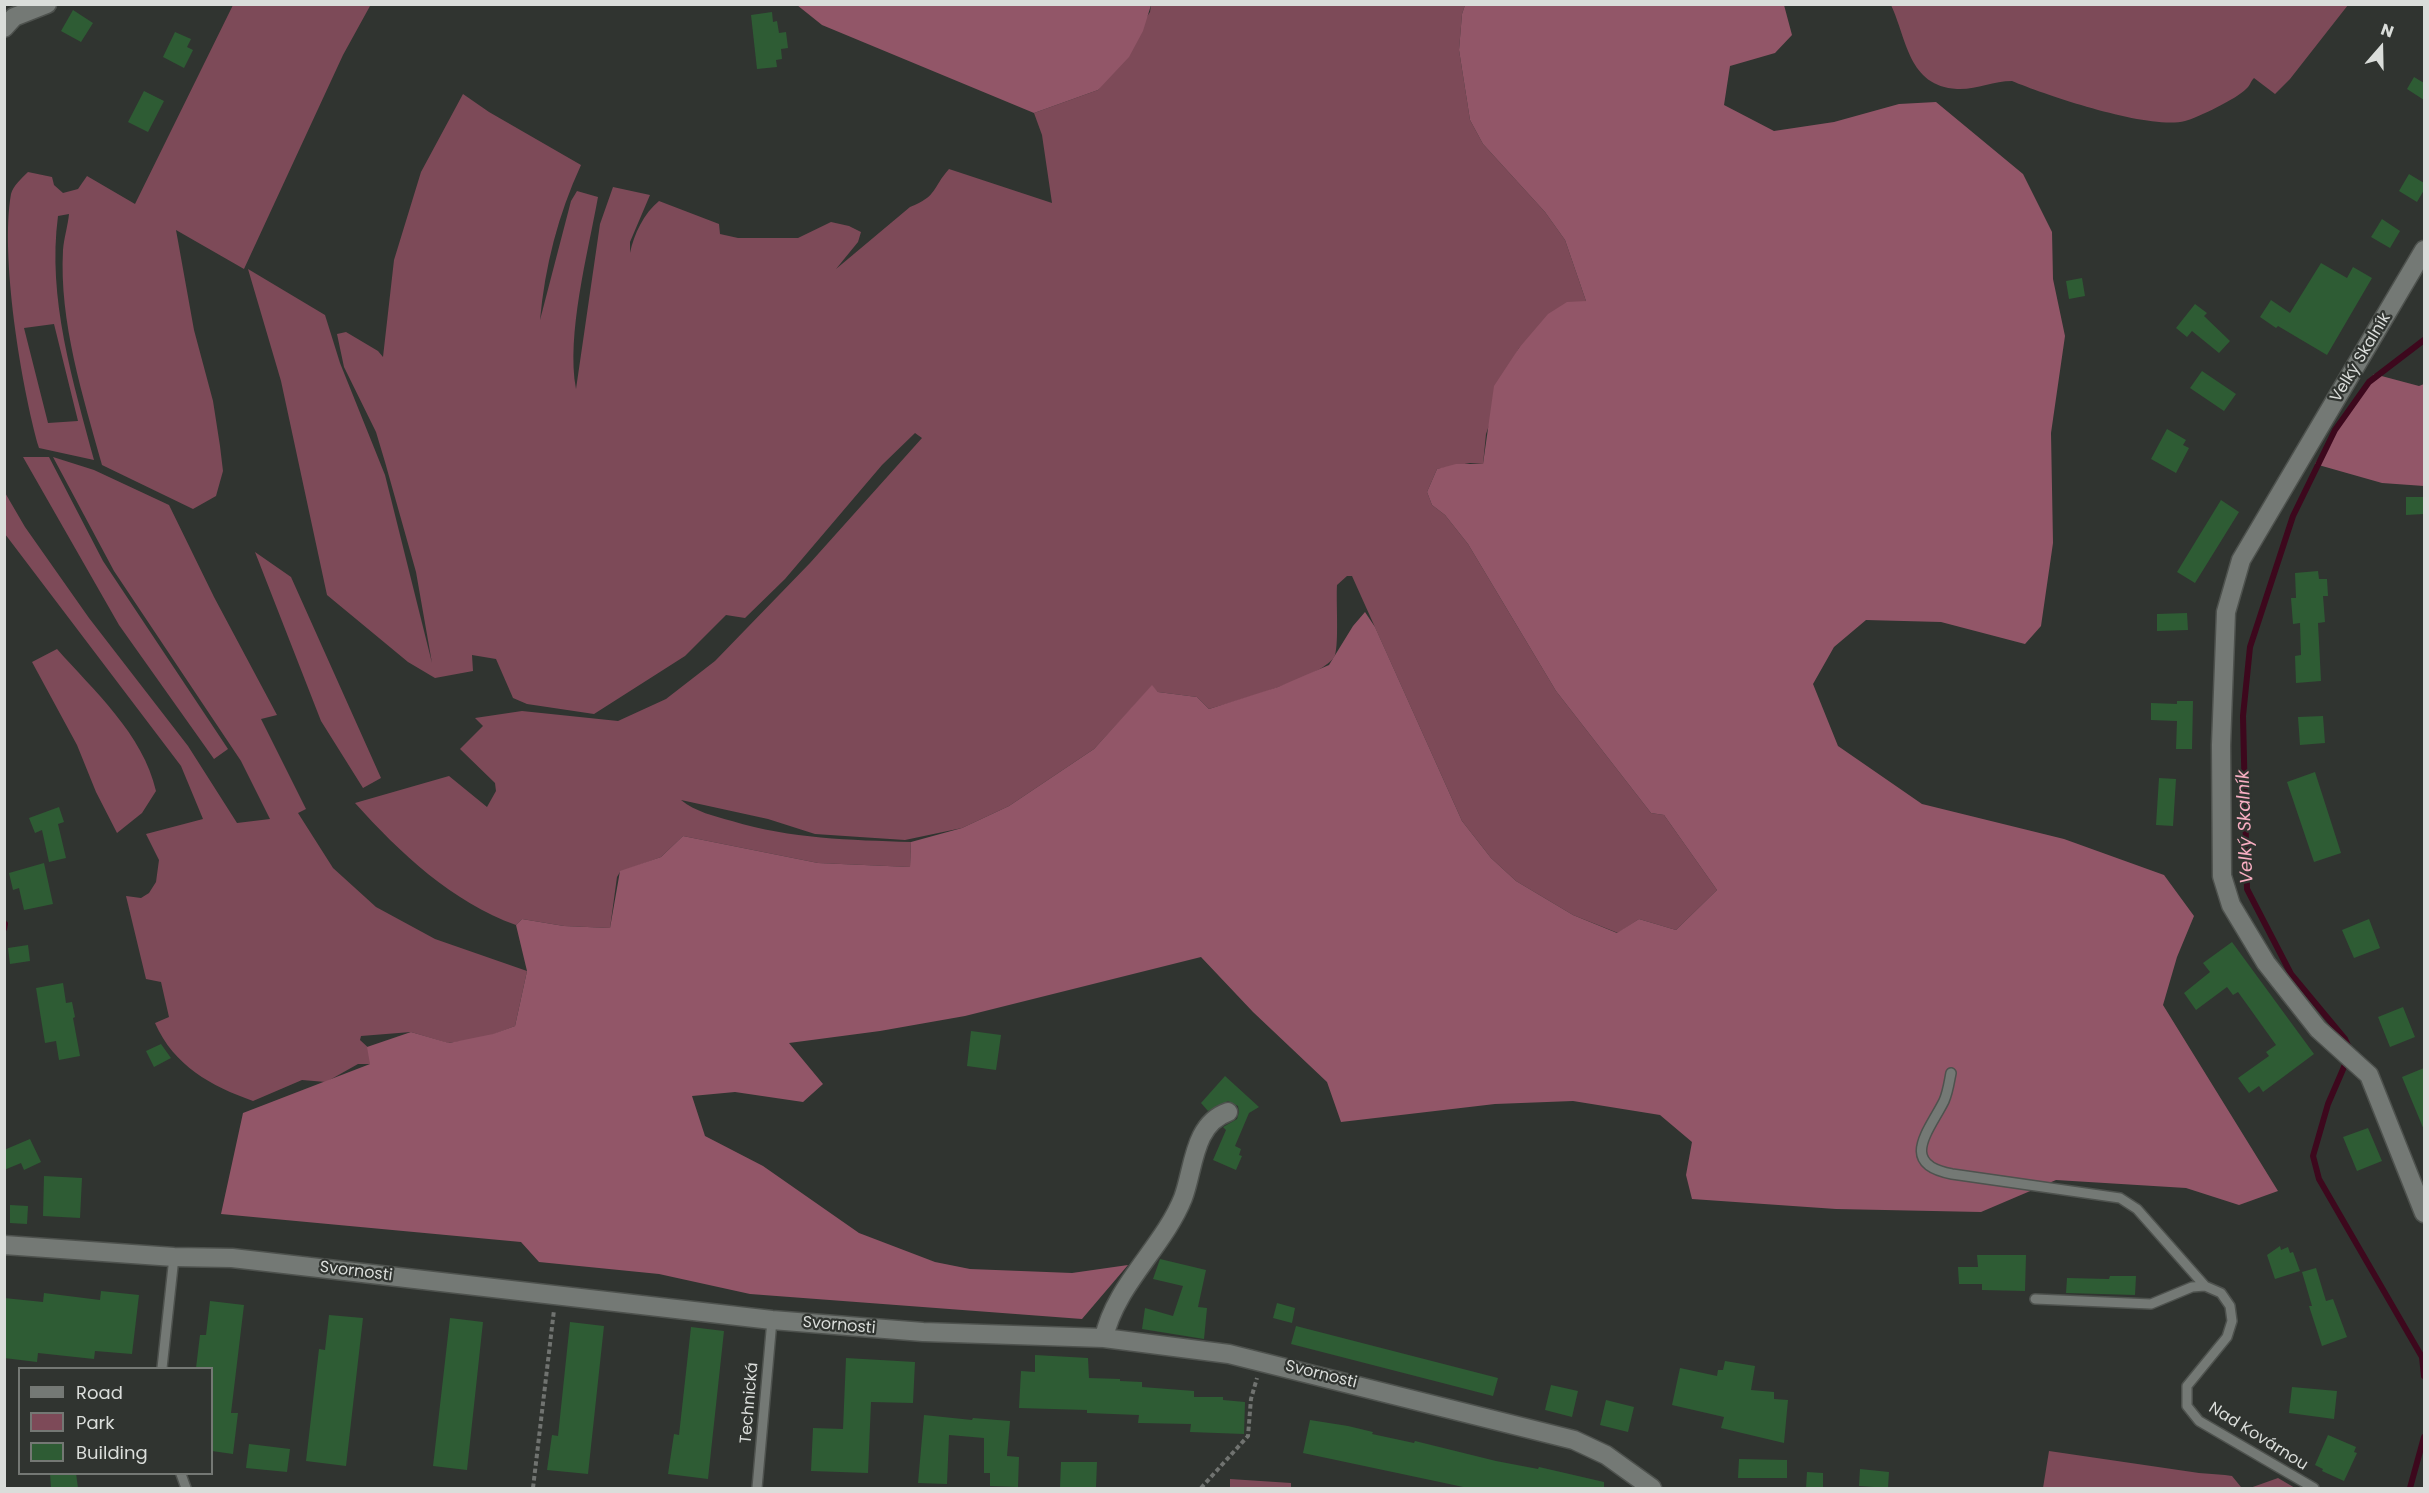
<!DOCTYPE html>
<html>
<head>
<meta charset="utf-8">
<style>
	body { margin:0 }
	#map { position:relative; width:2429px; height:1493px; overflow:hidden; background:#303430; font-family:Poppins,sans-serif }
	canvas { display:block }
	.frame { position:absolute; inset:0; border:6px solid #daddda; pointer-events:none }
	.legend { position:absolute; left:18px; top:1367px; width:195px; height:108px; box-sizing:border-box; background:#303430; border:2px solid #747874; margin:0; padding:8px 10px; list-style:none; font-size:18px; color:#daddda }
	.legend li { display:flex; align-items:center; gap:12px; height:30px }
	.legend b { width:30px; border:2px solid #747874 }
	.north { position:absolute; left:2351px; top:18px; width:60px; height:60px; -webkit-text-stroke:4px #303430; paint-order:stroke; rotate:20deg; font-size:16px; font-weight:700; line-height:24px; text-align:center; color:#daddda }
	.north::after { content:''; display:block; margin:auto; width:21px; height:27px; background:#daddda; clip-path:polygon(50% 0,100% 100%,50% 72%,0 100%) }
</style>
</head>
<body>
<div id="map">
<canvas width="2429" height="1493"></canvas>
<div class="frame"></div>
<ul class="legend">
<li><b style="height:8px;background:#747975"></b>Road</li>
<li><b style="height:16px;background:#7d4a58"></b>Park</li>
<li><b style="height:16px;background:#2e5c34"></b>Building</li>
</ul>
<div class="north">N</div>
</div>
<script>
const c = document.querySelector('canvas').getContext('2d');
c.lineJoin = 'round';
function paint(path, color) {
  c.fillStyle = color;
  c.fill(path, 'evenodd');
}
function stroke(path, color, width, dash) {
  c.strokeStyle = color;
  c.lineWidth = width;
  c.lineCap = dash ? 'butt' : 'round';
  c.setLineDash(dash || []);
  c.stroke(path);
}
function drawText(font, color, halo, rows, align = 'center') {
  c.font = font + ' Poppins,sans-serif';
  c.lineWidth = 4.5;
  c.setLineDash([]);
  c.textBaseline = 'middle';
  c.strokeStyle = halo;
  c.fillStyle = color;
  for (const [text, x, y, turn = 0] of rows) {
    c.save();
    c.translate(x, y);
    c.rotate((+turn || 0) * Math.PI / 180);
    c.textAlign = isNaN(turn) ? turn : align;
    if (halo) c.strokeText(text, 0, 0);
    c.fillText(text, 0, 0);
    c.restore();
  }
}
paint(new Path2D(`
	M368,5L370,6L343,55L244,269L176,230L194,330L213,401L220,446L223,471L216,496L193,509L102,465C83,396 59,322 63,250C64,238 68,225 69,214L58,216C47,298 73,381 94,460L39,448C21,385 0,256 11,194C13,186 22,178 28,172L52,177L54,185L63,193L78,189L87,176L135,204L233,5ZM54,324L78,421L48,423L24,328Z
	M1151,5H1465L1462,14L1459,50L1470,120L1483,144L1545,212L1565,240L1586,301L1519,348L1510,365L1486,434L1483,464L1470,463L1437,469L1427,492L1432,505L1445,515L1468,544L1556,691L1651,813L1664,815L1717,890L1676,930L1639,919L1618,933L1573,915L1516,881L1491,858L1462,821L1352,576H1347L1337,585C1336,600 1339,643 1335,655C1328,676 1232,702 1209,709L1197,697L1158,692L1152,686L1094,749L1009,806L962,828L905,840L815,834L768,819L681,800C696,812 714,816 732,821C791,839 850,840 911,842L910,867L818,863L683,836L661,857L620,872L617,877L610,928L564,926L522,919L516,925C452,902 400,853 355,803L449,776L487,807L496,791L495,783L460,749L483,726L475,718L522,711L618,721L666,699L715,661L810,563L922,438L915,433L882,465L785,579L745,618L726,615L685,656L594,714L527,704L513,698L496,659L472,655L473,671L435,678L408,662L327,595L281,381L248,269L325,315L340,363L385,475L432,663L416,572L385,462L376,432L344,367L337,334L346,332L378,351L383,357L394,260L421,172L463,94L489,112L581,165C558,215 545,266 540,320L571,201L577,191L598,197C588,253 566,335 576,389L600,224L613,187L650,195L630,242V253C634,234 644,213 659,201L719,224L720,234L738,238H798L831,222L849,226L861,232L858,242L836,269L910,207C938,196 932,188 949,169L1052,203L1042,135L1034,113L1098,90L1150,12Z
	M1891,5H2348L2290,79L2275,94L2254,78C2250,82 2250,86 2246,89C2238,98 2197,118 2185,121C2149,130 2048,96 2012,81C1993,81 1976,90 1957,89C1908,86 1907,39 1891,5Z
	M23,457H49L103,561L228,749L214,759L119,625Z
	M53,457L94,470L169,505L214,597L277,715L261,719L306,809L298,813L333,868L376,907L435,939L527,971L515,1026L484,1038L448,1043L411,1032L361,1036L360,1040L373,1052L370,1064H358L326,1082L302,1080L253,1101C211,1086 174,1066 155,1023L169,1017L161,982L146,979L126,896L141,898L149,893L156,882L159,860L146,834L203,819L181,766L5,534L4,491L25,527L89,618L188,746L237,823L270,819L241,761L114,571Z
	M255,552L291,577L381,778L363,788L321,721Z
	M57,649C94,691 143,734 156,791L142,813L117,833L96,792L77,745L32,662Z
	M2049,1451L2199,1473L2225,1475L2232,1476L2241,1487L2249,1488H2043Z
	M2278,1478L2295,1488H2250Z
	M1230,1479L1291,1483V1488H1230Z`), '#7d4a58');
paint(new Path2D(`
	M797,5H1151L1143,31L1129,57L1098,90L1034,113L822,25Z
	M1465,5H1784L1792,35L1775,53L1730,66L1724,105L1774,131L1834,122L1899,104L1936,102L2023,174L2052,232L2053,279L2065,336L2051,433L2053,543L2041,626L2025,644L1941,622L1866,620L1834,647L1813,684L1838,746L1922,804L2064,839L2164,875L2194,916L2177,957L2163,1005L2278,1191L2239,1205L2186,1188L2056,1180L1981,1212L1836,1209L1692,1199L1686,1175L1692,1142L1660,1115L1573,1101L1495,1104L1341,1122L1327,1082L1253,1012L1201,957L965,1016L880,1031L789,1043L823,1084L803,1102L735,1092L692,1096L705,1136L763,1166L859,1233L935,1262L970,1269L1072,1273L1128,1265L1082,1319L750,1294L659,1274L539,1262L521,1242L221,1214L243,1113L370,1064L367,1047L411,1032L449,1043L493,1034L515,1026L527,971L516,925L522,919L564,926L610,928L620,871L661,857L683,836L818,863L910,867L911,842L962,828L1009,806L1094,749L1152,685L1158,692L1197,697L1209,709L1278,687L1329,665L1353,626L1365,612L1375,627L1462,821L1491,858L1516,881L1573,915L1617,933L1639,919L1676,930L1717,890L1664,815L1651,813L1556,691L1468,544L1445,515L1432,505L1427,492L1437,469L1456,464H1483L1494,386L1519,348L1548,314L1567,302L1586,301L1565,240L1545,212L1483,144L1470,120L1459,50L1462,14Z
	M2374,374L2419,386L2424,384V486L2382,483L2315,464Z`), '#925668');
stroke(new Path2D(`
	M4,929L5,924
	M2350,1050L2345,1039L2291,974L2247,889L2243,716L2250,647L2293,516L2335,430L2369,382L2424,340
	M2347,1060L2328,1104L2313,1156L2319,1179L2422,1357L2424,1376
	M2410,1488L2424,1437`), '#3d081d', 6);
paint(new Path2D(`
	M73,10L93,23L81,42L61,31Z
	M772,12L773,22L777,21L779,33L786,32L788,48L781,49L782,59L776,60L777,67L757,69L751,15Z
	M175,32L191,39L187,47L193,50L184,68L163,57Z
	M2414,77L2424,83V100L2407,89Z
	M144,91L164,101L148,132L128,122Z
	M2409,174L2424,183V190L2417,202L2399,191Z
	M2382,219L2400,231L2390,248L2371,237Z
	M2321,263L2347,278L2353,267L2372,278L2327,355L2278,326L2276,328L2260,317L2271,300L2290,313Z
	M2082,278L2085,296L2069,299L2066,281Z
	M2195,304L2207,313L2204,316L2230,341L2219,353L2192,331L2187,337L2176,328Z
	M2202,371L2236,394L2224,411L2190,388Z
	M2167,429L2186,440L2183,445L2189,448L2176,473L2151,459Z
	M2406,497H2423L2424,514L2406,515Z
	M2221,500L2239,512L2195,583L2177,572Z
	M2318,571L2319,579H2327L2328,596H2323L2325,622L2318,623L2321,681L2296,683L2295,656L2301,655L2300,623L2293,624L2291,598H2296L2295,573Z
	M2187,613L2188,630L2157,631V614Z
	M2177,701H2193L2192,749H2176L2177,721L2151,720V703L2177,704Z
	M2323,716L2325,743L2300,745L2298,717Z
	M2315,772L2341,853L2314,862L2287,782Z
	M2159,778L2176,779L2173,826L2156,825Z
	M59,807L64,822L58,824L66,858L49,862L42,830L35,833L29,818Z
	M44,863L53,904L24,910L19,888L13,890L9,873Z
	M2369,919L2380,948L2354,958L2342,930Z
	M2232,942L2314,1054L2263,1092L2259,1086L2249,1093L2238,1078L2269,1056L2266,1052L2276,1045L2238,992L2233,995L2227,987L2196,1010L2184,993L2210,972L2203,963Z
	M28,945L30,961L10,964L8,948Z
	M63,983L66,1003L72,1002L75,1017L73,1018L80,1056L59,1060L56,1041L45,1043L36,988Z
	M2403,1007L2415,1037L2390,1047L2378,1017Z
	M971,1031L1001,1035L996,1070L967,1066Z
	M161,1044L171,1058L154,1067L146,1051Z
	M2424,1068V1130L2402,1077Z
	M1225,1076L1259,1107L1249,1113L1235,1146L1241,1149L1239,1155L1242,1156L1236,1170L1213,1160L1226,1130L1223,1127L1237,1119L1239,1112L1238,1106L1228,1101L1208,1111L1201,1103Z
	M2368,1128L2382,1161L2357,1171L2343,1137Z
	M30,1139L41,1162L24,1170L21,1163L4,1170V1150Z
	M44,1176L82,1178L80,1218L43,1216Z
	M10,1205L28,1206L27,1224L10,1223Z
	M2280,1246L2281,1250L2288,1247L2290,1253L2293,1252L2300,1271L2275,1279L2267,1255Z
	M1977,1255H2026L2025,1291L1982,1290V1284H1959L1958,1267H1978Z
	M1160,1259L1206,1270L1198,1307L1207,1308L1204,1339L1142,1329L1145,1308L1173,1316L1183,1286L1153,1279Z
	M2316,1268L2326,1301L2333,1299L2347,1337L2322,1346L2309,1306H2312L2302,1272Z
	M2110,1276H2136L2135,1295L2066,1293L2067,1278L2109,1279Z
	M101,1291L139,1295L132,1354L95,1351L94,1359L38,1353L37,1362L4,1358V1298L43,1302L44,1293L100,1300Z
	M210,1301L244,1305L231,1413H238L233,1454L212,1451V1368H196L200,1335H206Z
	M1277,1303L1295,1308L1292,1323L1273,1318Z
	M329,1315L363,1318L346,1466L306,1461L319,1349L325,1350Z
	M450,1318L483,1322L467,1470L433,1466Z
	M570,1322L604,1326L588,1474L547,1470L552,1435L558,1436Z
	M1296,1326L1498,1378L1493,1396L1291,1344Z
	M691,1327L724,1331L708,1479L668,1474L674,1434L679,1435Z
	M1035,1355L1088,1358L1089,1378L1120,1379V1381L1142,1382V1387L1194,1391V1397H1223V1400L1245,1402L1244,1434L1190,1432L1191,1424L1138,1423L1139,1415L1087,1413V1410L1019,1408L1021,1371L1035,1372Z
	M846,1358L915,1362L913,1403L871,1402L868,1473L811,1471L813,1428L843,1429Z
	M1725,1361L1755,1366L1751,1390L1774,1392V1399L1788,1400L1784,1443L1721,1428L1724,1417L1672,1405L1680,1368L1717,1376L1718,1370H1723Z
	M1551,1385L1578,1391L1572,1417L1545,1410Z
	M2292,1387L2337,1391L2334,1419L2289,1413Z
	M1606,1400L1634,1407L1628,1432L1600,1425Z
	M924,1415L972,1420L973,1418L1010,1421L1007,1456L1019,1457L1018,1487L990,1486V1473H984V1438L949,1435L947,1484L918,1483Z
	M1310,1420L1348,1426L1373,1432L1372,1434L1414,1443L1415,1441L1496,1461L1538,1469L1539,1467L1604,1482V1488H1468L1303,1453Z
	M2328,1435L2356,1447L2354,1452L2357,1453L2344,1481L2322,1471L2323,1469L2315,1465Z
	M249,1444L290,1449L287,1472L246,1468Z
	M1739,1459L1787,1460V1478H1738Z
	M1061,1462H1097L1096,1487L1060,1488Z
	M1860,1469L1889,1472L1888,1488L1859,1486Z
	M1807,1472L1823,1473V1488H1806Z
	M50,1473H76L78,1488H51Z`), '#2e5c34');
const lane = new Path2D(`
	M1951,1073C1949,1083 1948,1092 1944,1101C1929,1131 1898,1164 1952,1174L2120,1198L2137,1209L2205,1286
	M2035,1299L2151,1304L2192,1287L2205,1286L2221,1293L2230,1306L2232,1321L2227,1337L2187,1386V1406L2199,1421L2314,1488
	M162,1368L174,1257
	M181,1474L186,1488
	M757,1488L772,1320`);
const street = new Path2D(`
	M4,28L14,17L47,4
	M2424,250L2241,560L2226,612L2221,745L2222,876L2231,905L2266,963L2318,1029L2369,1075L2424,1213
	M4,1245L174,1257L232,1258L772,1320L923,1332L1104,1338L1229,1354L1574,1440L1606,1455L1652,1488
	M1104,1338C1114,1287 1164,1246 1183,1198C1194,1169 1193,1124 1228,1112`);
stroke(lane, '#4e524e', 12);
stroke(street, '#4e524e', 21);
stroke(new Path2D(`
	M533,1488L554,1310
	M1201,1488L1248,1436L1251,1399L1257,1378`), '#707370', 4, [4.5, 3]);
stroke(lane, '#747975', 9);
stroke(street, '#747975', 18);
drawText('16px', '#daddda', '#303430', [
	["Velký Skalník",2361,358,-59],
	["Svornosti",356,1272,7],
	["Svornosti",839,1326,5],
	["Svornosti",1321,1375,14],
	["Technická",750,1403,-85],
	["Nad Kovárnou",2258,1437,32]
]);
drawText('italic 18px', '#f8aec2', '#303430', [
	["Velký Skalník",2246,827,-92]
]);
</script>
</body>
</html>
